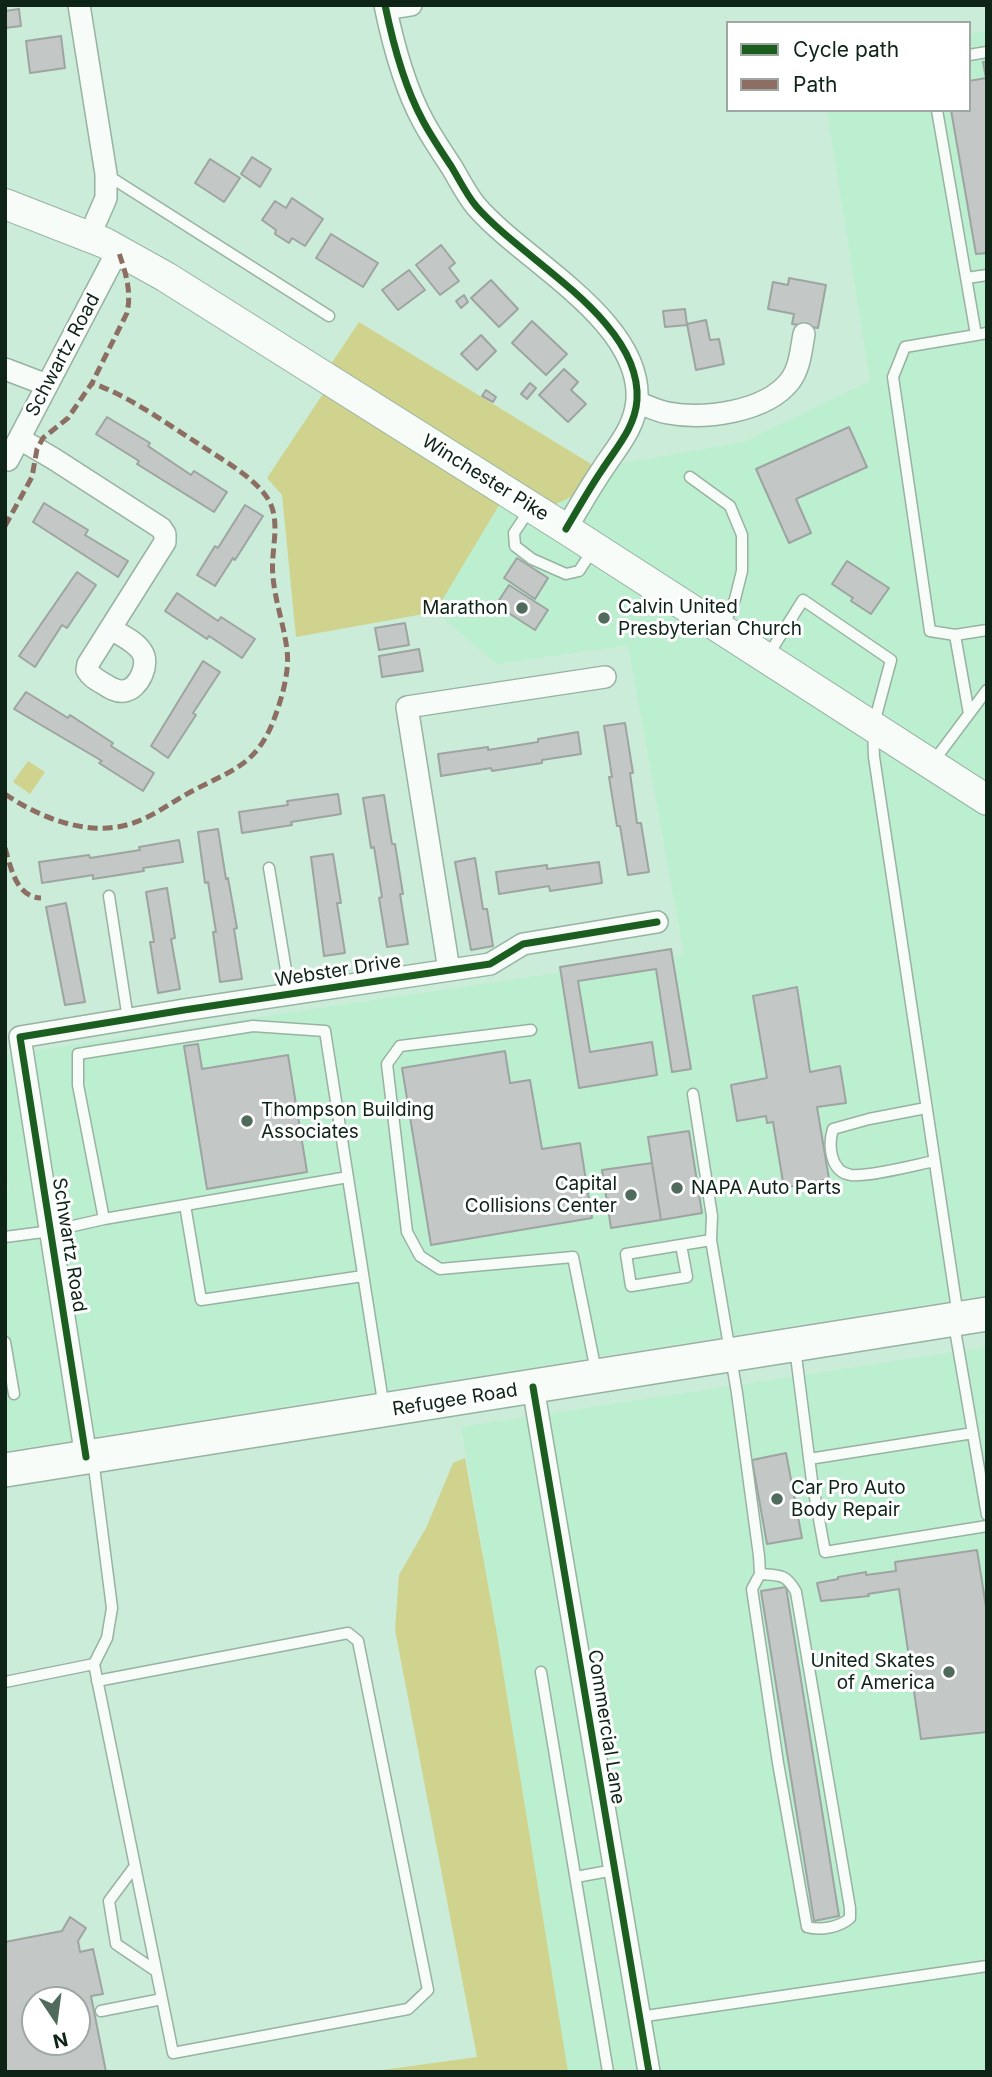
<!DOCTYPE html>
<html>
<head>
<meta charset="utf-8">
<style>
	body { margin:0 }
	#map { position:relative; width:992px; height:2077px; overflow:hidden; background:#cbecd8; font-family:Inter,sans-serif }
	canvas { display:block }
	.frame { position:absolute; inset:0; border:7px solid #0d2417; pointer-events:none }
	.legend { position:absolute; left:726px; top:21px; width:245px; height:91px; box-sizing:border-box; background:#fff; border:2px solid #9ea7a2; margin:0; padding:9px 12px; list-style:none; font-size:21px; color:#0d2417 }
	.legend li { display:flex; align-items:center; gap:14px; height:35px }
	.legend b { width:35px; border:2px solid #9ea7a2 }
	.north { position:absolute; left:21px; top:1986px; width:70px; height:70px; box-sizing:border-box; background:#fff; border:2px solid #9ea7a2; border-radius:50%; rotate:167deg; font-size:19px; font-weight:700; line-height:28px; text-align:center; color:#0d2417 }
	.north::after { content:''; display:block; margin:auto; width:24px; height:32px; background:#506a5b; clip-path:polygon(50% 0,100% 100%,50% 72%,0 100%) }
</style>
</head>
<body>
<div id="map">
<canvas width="992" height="2077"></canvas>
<div class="frame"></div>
<ul class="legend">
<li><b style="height:9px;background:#1b5e20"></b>Cycle path</li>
<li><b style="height:9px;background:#8d6e63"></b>Path</li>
</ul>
<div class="north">N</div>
</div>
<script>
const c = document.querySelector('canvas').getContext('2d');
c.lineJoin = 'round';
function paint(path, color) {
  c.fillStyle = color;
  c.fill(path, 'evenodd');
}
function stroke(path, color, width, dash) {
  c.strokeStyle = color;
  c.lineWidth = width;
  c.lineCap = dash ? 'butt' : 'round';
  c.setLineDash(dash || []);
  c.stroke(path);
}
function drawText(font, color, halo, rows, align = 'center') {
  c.font = font + ' Inter,sans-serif';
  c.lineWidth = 6;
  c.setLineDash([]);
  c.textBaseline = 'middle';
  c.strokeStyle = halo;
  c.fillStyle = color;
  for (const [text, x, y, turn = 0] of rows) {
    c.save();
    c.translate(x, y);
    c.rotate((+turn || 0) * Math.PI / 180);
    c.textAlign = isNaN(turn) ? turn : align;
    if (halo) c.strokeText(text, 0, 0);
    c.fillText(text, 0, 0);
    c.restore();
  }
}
paint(new Path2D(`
	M987,31V1295L5,1451V1193L9,1192L5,1167V1055L684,954L628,645L497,664L435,612L513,482L744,442L870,381L827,110H969V34Z
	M987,1347V2072H568L497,1634L461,1427Z`), '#bcefd0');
paint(new Path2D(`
	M359,322L596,467L573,496L554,505L331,364Z
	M325,391L501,502L435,612L296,637L282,495L267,478Z
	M28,761L45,772L30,794L13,782Z
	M465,1458L497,1634L568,2072H368L477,2057L395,1630L399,1575L427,1526L453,1463Z`), '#d0d38e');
const building = new Path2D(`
	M19,9L21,26L5,28V11Z
	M61,36L65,68L30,73L26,41Z
	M983,62H987V253L976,254L951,110H969V81L986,78Z
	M252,157L271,169L260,187L241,174Z
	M210,159L240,178L224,202L195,183Z
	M292,198L323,219L305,246L292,238L289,243L275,234L276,230L262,220L275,201L286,208Z
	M331,234L378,263L363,287L316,258Z
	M441,245L455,263L449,268L459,281L440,295L416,265Z
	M409,270L425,290L398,310L382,290Z
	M789,278L826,285L818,328L792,324L794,314L768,309L773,282L788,285Z
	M491,280L518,309L499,327L471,298Z
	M464,295L468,302L461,308L456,301Z
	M685,309L687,325L665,327L663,311Z
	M706,320L710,340L719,339L724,364L696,370L687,324Z
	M532,321L567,354L546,375L512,343Z
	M481,335L496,351L477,370L461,354Z
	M564,369L578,382L571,390L586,404L568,422L539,395Z
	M530,383L536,388L527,399L521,394Z
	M486,390L496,397L493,402L482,396Z
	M107,417L150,443L148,446L191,475L194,471L227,492L214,512L137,464L139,461L96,434Z
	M849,427L867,467L796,499L811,533L789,543L756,469Z
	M44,503L88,530L85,535L128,561L118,577L33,522Z
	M245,505L263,516L235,560L233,558L215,586L197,575L215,546L218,548Z
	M517,558L548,578L535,599L504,578Z
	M847,561L889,588L871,614L851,601L853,598L832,584Z
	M77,572L96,585L67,628L62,625L35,667L19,656Z
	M509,585L548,610L535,630L496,605Z
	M177,593L218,621L221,617L255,639L242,658L209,636L207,639L165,611Z
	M405,623L409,645L379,650L375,628Z
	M419,649L423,671L382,677L379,656Z
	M203,661L220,672L193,713L196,715L168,758L151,746Z
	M26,692L68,718L70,715L113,743L111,746L154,773L143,791L99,763L102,761L14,709Z
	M625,723L633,773H630L637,823H641L649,872L628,875L620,826H617L609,777H612L604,726Z
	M578,732L581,754L542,760V763L492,771L491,768L441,776L438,754L488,747V750L538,742V739Z
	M338,794L341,814L291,822L292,825L242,833L239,812L288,805L287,801Z
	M384,795L392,844H395L403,894H400L408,944L387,947L379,898L382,897L374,847L371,848L363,798Z
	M218,829L226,879L228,878L237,928L234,929L242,979L220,982L213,932H216L208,882L205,883L198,832Z
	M179,840L183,862L143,868L144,871L93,879V875L42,883L39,862L89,855L90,858L140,850L139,847Z
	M333,854L341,903H337L345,953L324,956L311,857Z
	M475,858L483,909H487L493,946L471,950L455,862Z
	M599,862L602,883L550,891L549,886L499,894L496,872L547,865V869Z
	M167,888L175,938L171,939L180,989L158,993L150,942H154L146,892Z
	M66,903L85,1002L65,1005L46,907Z
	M671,949L691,1069L672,1072L656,969L578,981L590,1052L652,1042L657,1075L579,1088L560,967Z
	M797,987L810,1072L840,1066L846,1103L817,1107L829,1179L784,1188L773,1122L767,1123L766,1116L737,1121L731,1085L767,1078L753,996Z
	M198,1044L202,1069L288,1055L307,1172L207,1189L184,1046Z
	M505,1051L510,1083L530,1080L542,1149L580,1143L592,1218L431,1245L402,1068Z
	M689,1131L702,1213L661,1220L648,1137Z
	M652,1163L661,1220L611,1228L602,1170Z
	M786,1453L802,1538L767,1544L752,1460Z
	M977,1550L987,1613V1732L921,1739L899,1589L868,1594L869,1596L821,1601L817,1583L838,1579V1577L866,1572V1575L896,1571L895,1562Z
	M786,1587L839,1916L814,1921L761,1591Z
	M70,1917L86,1928L78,1941L80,1952L93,1949L103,1994L91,1996L106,2072H5V1942L62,1931ZM35,2000H77V2042H35Z`);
paint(building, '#c3c8c6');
stroke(building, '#9ea4a2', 2);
const lane = new Path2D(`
	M969,55L987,52
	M937,110L976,335L987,333
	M107,175L329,316
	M967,278L987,275
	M690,477L730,506L742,535V571L735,599L723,628
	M530,509L514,533L515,546L532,559L566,574L579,571L594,548
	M955,635L930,631L893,377L905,347L976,335
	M767,657L803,600L891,660L873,727L874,757L958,1316
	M969,714L955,635L987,630
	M933,762L987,690
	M269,868L290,994
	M109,896L128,1019
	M531,1030L400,1046L387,1064L407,1232L420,1256L440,1269L573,1257L596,1371
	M693,1094L712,1216L711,1240L737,1393L759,1556L760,1574L752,1589L778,1763L807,1927C821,1931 840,1927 850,1918V1908L796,1592C786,1574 780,1575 760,1574
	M926,1108L869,1119L833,1129C828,1145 830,1172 851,1175C869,1177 915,1165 934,1161
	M185,1205L201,1300L363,1276
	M104,1219L348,1177
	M5,1237L51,1231L104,1219L78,1085V1054L253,1026L325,1031L384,1408
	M681,1245L687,1277L631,1286L626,1254L711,1240
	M954,1324L987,1515
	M5,1342L14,1394
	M795,1348L812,1481L825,1552L987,1526
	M93,1459L112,1608L107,1638L94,1664L173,2053L408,2009L428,1990L358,1641L348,1633L97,1681
	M809,1459L973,1433
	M541,1672L608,2072
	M5,1682L94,1664
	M135,1866L109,1901L116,1944L156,1971
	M576,1877L614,1870
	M101,2011L162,1999
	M639,2017L987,1966`);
const street = new Path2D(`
	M79,5L106,174V198L89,237
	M385,5C393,44 404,86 423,121C431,136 441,151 451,166C459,179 466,194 476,206C523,261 642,320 637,400C635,428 616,448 602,470C589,489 578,509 566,529
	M386,9L411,5
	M5,369L47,385
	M637,402C647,406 657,411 668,413C704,420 766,412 790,381C800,368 801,350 804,334
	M20,439L54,459L161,528L165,534V542L88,664L87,670C91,677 97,680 104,684C110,688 116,692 124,691C139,689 150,664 142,652C136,642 121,635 111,629
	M8,460L118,250
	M449,970L407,707L605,677
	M533,1387L649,2072
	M86,1457L20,1037L184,1010L490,964L523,944L657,922`);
const secondary = new Path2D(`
	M5,204L105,243L166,277L566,529L987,800`);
const primary = new Path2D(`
	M5,1470L987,1314`);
stroke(lane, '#98b2a2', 13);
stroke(street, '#98b2a2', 24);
stroke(secondary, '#98b2a2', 32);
stroke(primary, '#98b2a2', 36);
stroke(lane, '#f7fcf9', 10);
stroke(street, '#f7fcf9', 21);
stroke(secondary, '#f7fcf9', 30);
stroke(primary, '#f7fcf9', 33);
stroke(new Path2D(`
	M5,526L32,477L37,449L43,438L68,418L92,383L127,313C132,290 125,271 118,250
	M5,794C40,818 88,837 130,824C154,817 174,800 196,789C233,770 256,764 273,722C281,701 290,672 287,650C284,625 275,601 273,577C270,551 282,522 268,499C253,476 224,461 202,446C167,424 131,397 92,383
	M5,848C11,868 16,897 41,898`), '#8d6e63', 5, [10, 5]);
stroke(new Path2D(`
	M385,5C393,44 404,86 423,121C431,136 441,151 451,166C459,179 466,194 476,206C523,261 642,320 637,400C635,428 616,448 602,470C589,489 578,509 566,529
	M533,1387L649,2072
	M86,1457L20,1037L184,1010L490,964L523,944L657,922`), '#1b5e20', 7);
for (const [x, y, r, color] of [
	[522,608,7,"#506a5b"],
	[604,618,7,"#506a5b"],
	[247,1121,7,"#506a5b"],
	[677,1188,7,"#506a5b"],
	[631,1195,7,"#506a5b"],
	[777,1499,7,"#506a5b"],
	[949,1672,7,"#506a5b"]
]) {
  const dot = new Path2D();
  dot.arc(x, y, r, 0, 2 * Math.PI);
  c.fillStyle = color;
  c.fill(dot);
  stroke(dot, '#fff', 2.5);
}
drawText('19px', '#0d2417', '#fff', [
	["Schwartz Road",63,355,-62],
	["Winchester Pike",485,478,32],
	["Webster Drive",338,971,-9],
	["Schwartz Road",69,1245,81],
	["Refugee Road",455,1400,-9],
	["Commercial Lane",606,1727,81]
]);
drawText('19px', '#0d2417', '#fff', [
	["Calvin United",618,607],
	["Presbyterian Church",618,629],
	["Marathon",508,608,"right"],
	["Thompson Building",261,1110],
	["Associates",261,1132],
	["Capital",617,1184,"right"],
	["Collisions Center",617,1206,"right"],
	["NAPA Auto Parts",691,1188],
	["Car Pro Auto",791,1488],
	["Body Repair",791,1510],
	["United Skates",935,1661,"right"],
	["of America",935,1683,"right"]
], 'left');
</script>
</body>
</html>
